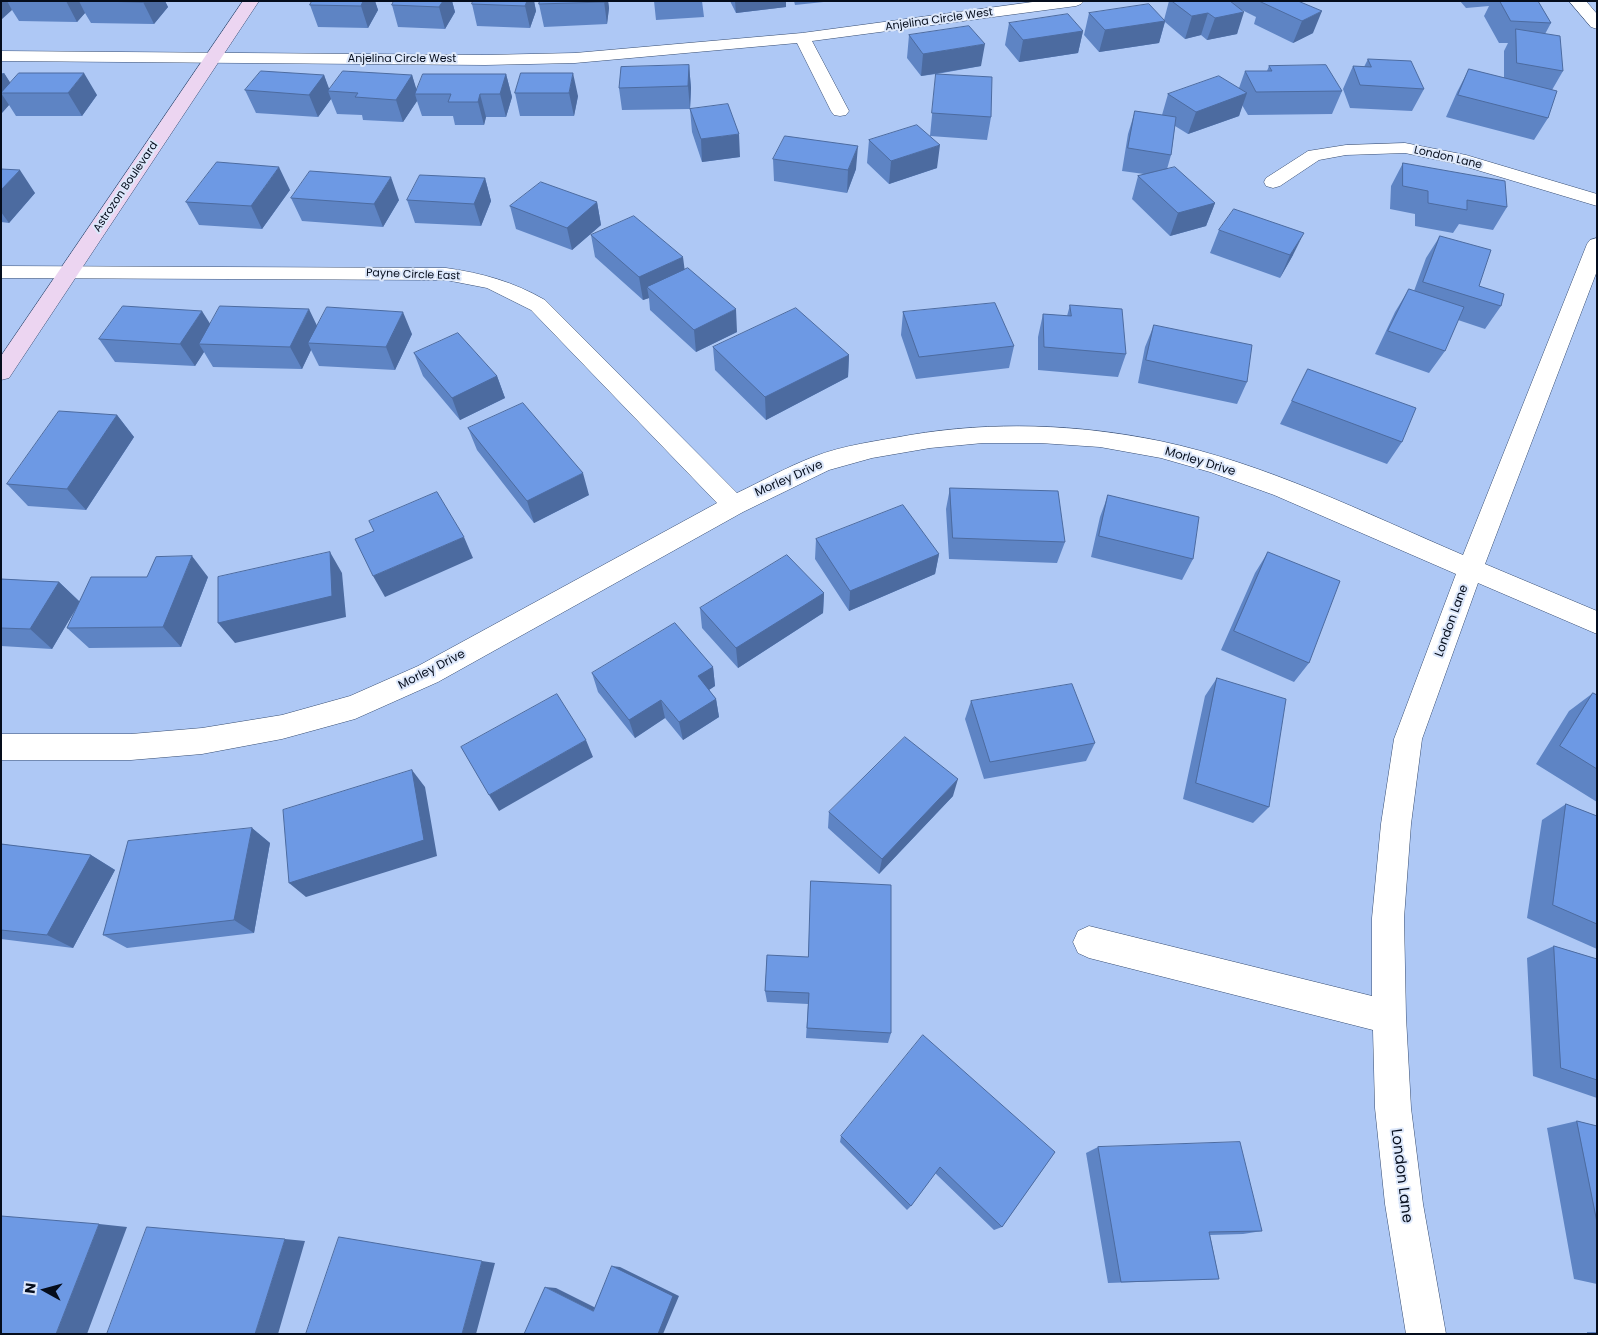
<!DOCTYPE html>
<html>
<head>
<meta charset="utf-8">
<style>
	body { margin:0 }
	#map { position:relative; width:1598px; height:1335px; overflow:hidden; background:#aec8f5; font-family:Poppins,sans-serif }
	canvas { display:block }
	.frame { position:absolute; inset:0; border:2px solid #050d1c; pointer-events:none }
	.north { position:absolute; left:20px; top:1265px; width:50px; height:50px; -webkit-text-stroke:4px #dde8fb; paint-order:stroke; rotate:277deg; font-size:14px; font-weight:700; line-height:20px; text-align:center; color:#050d1c }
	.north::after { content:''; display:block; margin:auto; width:18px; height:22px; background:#050d1c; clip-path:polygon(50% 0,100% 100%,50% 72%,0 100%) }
</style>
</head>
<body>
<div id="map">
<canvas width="1598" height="1335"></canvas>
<div class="frame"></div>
<div class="north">N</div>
</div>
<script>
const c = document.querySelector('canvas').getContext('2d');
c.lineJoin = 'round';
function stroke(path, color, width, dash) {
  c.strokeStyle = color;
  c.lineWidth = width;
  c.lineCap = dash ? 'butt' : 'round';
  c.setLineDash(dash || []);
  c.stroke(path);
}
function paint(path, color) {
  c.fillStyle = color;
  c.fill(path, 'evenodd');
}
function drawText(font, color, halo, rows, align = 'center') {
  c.font = font + ' Poppins,sans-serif';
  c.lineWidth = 4;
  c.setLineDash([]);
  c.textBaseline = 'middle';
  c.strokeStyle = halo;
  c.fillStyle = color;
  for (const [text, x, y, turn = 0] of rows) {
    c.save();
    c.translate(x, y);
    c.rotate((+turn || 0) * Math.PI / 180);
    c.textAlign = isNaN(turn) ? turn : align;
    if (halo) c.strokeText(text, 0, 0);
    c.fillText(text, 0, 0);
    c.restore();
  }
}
const minor = new Path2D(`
	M1040,1H1084L1081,4L1076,6L812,41L849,111L846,115L840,116L834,115L831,111L797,43L575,63L485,65L1,61V51L485,55L575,53L802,33Z
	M1569,1H1586L1597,14V29L1591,27Z
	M1405,143L1466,155L1597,194V206L1457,164L1405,153L1346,155L1319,160L1280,186L1273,188L1266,186L1264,182L1266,178L1308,151L1346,145Z
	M1597,238V271L1485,564L1597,611V634L1478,583L1422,739L1411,824L1404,918L1406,1017L1411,1108L1423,1204L1446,1334H1406L1385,1204L1375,1108L1373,1030L1089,958L1078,953L1073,942L1078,931L1089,926L1372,996V918L1381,824L1394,739L1456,574L1274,495L1210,472L1161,458L1100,447L1040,443H983L930,448L872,458L829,470L743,512L438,682L355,719L282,739L202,754L131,760H1V734H131L202,728L282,715L350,696L418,666L717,503L531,310L487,288L446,280L1,278V266L446,268C482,273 514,282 545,300L737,493C762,481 787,467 813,457C843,445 878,441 910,435C992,421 1078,424 1160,441C1265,463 1365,513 1463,555L1587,244L1590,240Z`);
const secondary = new Path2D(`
	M243,1H259L9,378L1,380V356Z`);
stroke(minor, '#374d72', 1);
stroke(secondary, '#374d72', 1);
paint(minor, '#fff');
paint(secondary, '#ecd5f1');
paint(new Path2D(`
	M1,1H165L168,7L154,24L91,23L85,13L77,22L19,21L12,10Z
	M312,1H375L378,10L368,28L318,27L310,5Z
	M452,1L455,12L445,29L398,27L392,5Z
	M534,1L536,11L530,28L477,26L472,4Z
	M540,1H608L609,8L607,24L544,27L539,4Z
	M654,1H702L704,17L656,20Z
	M730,1H786V7L736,13Z
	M794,1H833L795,5Z
	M1169,1H1298L1313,33L1293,43L1254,24L1256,17L1242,10L1237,34L1207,40L1201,35L1185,39L1165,22L1159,43L1099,52L1084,35L1089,13L1164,20Z
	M1460,1H1538L1551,23L1545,34L1563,71L1552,90L1548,118L1534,140L1446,117L1457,92L1469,69L1504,78V51L1508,43H1499L1484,16L1489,6L1466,8Z
	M1009,23L1083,31L1078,53L1019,62L1005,45Z
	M909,35L981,66L937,74L991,117L987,140L930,136L936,74L921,76L907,58Z
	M1368,59L1424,89L1412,111L1350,108L1343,89L1353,66L1364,67Z
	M689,65L691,88L690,109L622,110L619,88Z
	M1269,66L1342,91L1332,114L1248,115L1242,105L1239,116L1188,134L1175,126L1171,155L1167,169L1215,203L1206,226L1170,236L1132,199L1138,176L1144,174L1122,171L1128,134L1135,111L1162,115L1168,94L1239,88L1245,71H1267Z
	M1,73H4L10,83L97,95L82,116H16L9,105L1,114Z
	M521,73L578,96L574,116H520L515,93Z
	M506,74L512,97L506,117H486L484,125H455L453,116H422L417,101L403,122L363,120L362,115L337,114L331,99L318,117L256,113L245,90L324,75L329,90L412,75L416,90Z
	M690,109L740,157L702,162L692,132Z
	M869,140L937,168L889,184L867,163Z
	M773,159L856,169L847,193L774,181Z
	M1403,163L1507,207L1493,230L1459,224L1453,233L1415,226V214L1390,209L1391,186Z
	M1,169L35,193L9,223L1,222Z
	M485,178L491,201L481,226L415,223L407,200Z
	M290,190L262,229L199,225L186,202Z
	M291,198L399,200L383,227L302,221Z
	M597,202L601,225L572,250L516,229L510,206Z
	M1219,230L1293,255L1280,278L1210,253Z
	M591,235L685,270L737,332L696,352L650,310L649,298L643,300L595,257Z
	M1440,236L1479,286L1501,306L1485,329L1458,320L1445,351L1429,373L1375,354L1395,312L1409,289L1414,291L1426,258Z
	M1070,305L1126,354L1118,377L1038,370V337L1043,314L1067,316Z
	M903,312L1014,346L1009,368L916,379L901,335Z
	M210,324L317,326L412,334L395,370L319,366L311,350L302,369L213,367L204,352L195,366L115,362L99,339Z
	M1154,325L1247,382L1237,404L1138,383L1145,347Z
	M713,347L849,355L848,377L766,420L715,370Z
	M414,353L497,376L505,398L460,420L423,376Z
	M1308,369L1402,442L1387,464L1280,424Z
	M117,415L134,437L86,510L28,506L7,484Z
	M468,428L589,495L534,523L477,450Z
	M950,488L1065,542L1057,563L949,559L946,509Z
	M1108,495L1193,559L1182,580L1091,557L1100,517Z
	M816,539L939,554L935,574L849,611L815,559Z
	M1268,552L1309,663L1294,682L1221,650L1255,573Z
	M208,577L181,647L89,648L67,628L79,603L52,649L1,646V579L59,582L80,602Z
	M824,593L823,613L738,668L702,628L700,608Z
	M713,667L715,686L709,690L716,699L719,717L683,740L665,718L635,738L598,692L592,673Z
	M1217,678L1269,807L1253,823L1183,799L1205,696Z
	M1593,693L1597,695V802L1536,764L1569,711Z
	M971,701L1095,743L1086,761L984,779L965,719Z
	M953,796L879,874L828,828L829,812Z
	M1566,804L1597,816V949L1527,918L1542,820Z
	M252,828L270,843L254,933L127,948L103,935Z
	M1,844L91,855L115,870L73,948L1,939Z
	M1554,946L1597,959V1098L1533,1076L1527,958Z
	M767,955L891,1033L888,1043L806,1038L808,1004L767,1002L765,991Z
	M1577,1121L1597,1126V1284L1574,1279L1547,1128Z
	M841,1136L1055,1152L1002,1227L994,1230L935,1173L911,1206L907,1210L840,1142Z
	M1098,1147L1262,1231L1243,1234L1210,1235L1219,1279L1108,1283L1086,1153Z
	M1587,1332H1597V1334H1587Z`), '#5e84c4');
paint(new Path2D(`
	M1,1H7L12,10L1,20Z
	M66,1H79L85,13L77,22Z
	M144,1H165L168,7L154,24L143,2Z
	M363,1H375L378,10L368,28L361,6Z
	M443,1H452L455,12L445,29L439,7Z
	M527,1H534L536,11L530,28L525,6Z
	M604,1H608L609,8L607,24Z
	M735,1H786V7L736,13Z
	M1322,11L1313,33L1293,43L1302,21Z
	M1244,12L1237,34L1207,40L1215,18Z
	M1208,13L1201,35L1185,39L1192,16Z
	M1165,21L1159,43L1099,52L1105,30Z
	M1083,31L1078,53L1019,62L1023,40Z
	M985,44L981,66L921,76L923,54Z
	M689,65L691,88L690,109L688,86Z
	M4,73L17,93H1L9,105L1,114V75Z
	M84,73L97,95L82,116L68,93Z
	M573,73L578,96L574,116L569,93Z
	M506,74L512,97L506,117L500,94Z
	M324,75L330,91H328L331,99L318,117L309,95Z
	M412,75L418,94H415L417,101L403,122L396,100Z
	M1247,93L1239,116L1188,134L1196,112Z
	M480,94L486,117L484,125L478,102Z
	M739,134L740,157L702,162L701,139Z
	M940,145L937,168L889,184L891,161Z
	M858,146L856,169L847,193L848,170Z
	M279,167L290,190L262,229L251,206Z
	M20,170L35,193L9,223L1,212V190Z
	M391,177L399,200L383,227L374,204Z
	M485,178L491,201L481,226L474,204Z
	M597,202L601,225L572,250L567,228Z
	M1215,203L1206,226L1170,236L1178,213Z
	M1304,233L1293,255L1280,278L1290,255Z
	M683,257L686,280L647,287L649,298L643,300L639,277Z
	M309,309L320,332L308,343L311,350L302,369L290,347Z
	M736,309L737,332L696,352L694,330Z
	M202,311L216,333L199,344L204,352L195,366L180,344Z
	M403,312L412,334L395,370L386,347Z
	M849,355L848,377L766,420L765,397Z
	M497,376L505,398L460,420L452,398Z
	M117,415L134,437L86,510L67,489Z
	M583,473L589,495L534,523L527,501Z
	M464,537L473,558L385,597L373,576Z
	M330,552L342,573L346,617L235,643L218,623Z
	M939,554L935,574L849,611L850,591Z
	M192,556L208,577L181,647L163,627Z
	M59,582L80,602L52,649L30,629Z
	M824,593L823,613L738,668L736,648Z
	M713,667L715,686L701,695L698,676Z
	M716,699L719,717L683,740L679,722Z
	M661,700L665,718L635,738L629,720Z
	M586,740L593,757L499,811L489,795Z
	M412,770L425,787L437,856L306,897L289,883Z
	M958,779L953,796L879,874L882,859Z
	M252,828L270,843L254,933L234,920Z
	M91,855L115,870L73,948L47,935Z
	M99,1224L127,1227L87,1334H56Z
	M285,1239L305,1241L278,1334H255Z
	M482,1261L495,1263L476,1334H462Z
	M612,1266L620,1267L679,1296L663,1334H658Z
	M545,1287L556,1288L602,1311H593Z`), '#4c6ba0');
const building = new Path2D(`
	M102,1H144L143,2Z
	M312,1H363L361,6L310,5Z
	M394,1H443L439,7L392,5Z
	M473,1H527L525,6L472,4Z
	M540,1H604V2L539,4Z
	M1172,1H1230L1244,12L1215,18L1208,13L1192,16Z
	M1264,1H1298L1322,11L1302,21L1261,2Z
	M1500,1H1538L1551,23L1511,21Z
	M1149,4L1165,21L1105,30L1089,13Z
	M1068,14L1083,31L1023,40L1009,23Z
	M969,26L985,44L923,54L909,35Z
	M1516,29L1560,36L1563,71L1517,63Z
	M1368,59L1411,61L1424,89L1360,85L1353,66L1371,67Z
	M689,65L688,86L619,88L621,67Z
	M1326,65L1342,91L1256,92L1245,71H1272L1269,66Z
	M1469,69L1557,91L1548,118L1458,95Z
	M261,71L324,75L309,95L245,90Z
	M343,71L412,75L396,100L355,97L358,93L328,91Z
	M19,73H84L68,93H1Z
	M521,73H573L569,93H515Z
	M423,74H506L500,94H480L478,102H448L451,94H415Z
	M936,74L992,77L991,117L932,113Z
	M1219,76L1247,93L1196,112L1168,94Z
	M728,104L739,134L701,139L690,109Z
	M1135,111L1176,117L1171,155L1128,148Z
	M917,125L940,145L891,161L869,140Z
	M785,136L858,146L848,170L773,159Z
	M217,162L279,167L251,206L186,202Z
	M1403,163L1505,181L1507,207L1467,200V210L1428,203V191L1403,186Z
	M1175,167L1215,203L1178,213L1138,176Z
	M1,169L20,170L1,190Z
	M310,171L391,177L374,204L291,198Z
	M420,175L485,178L474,204L407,200Z
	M541,182L597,202L567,228L510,206Z
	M1234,209L1304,233L1290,255L1219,230Z
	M634,216L683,257L639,277L591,235Z
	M1440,236L1491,250L1479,286L1504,294L1501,306L1423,282Z
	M688,268L736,309L694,330L647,287Z
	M1409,289L1464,307L1445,351L1388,331Z
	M995,303L1014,346L919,357L903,312Z
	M1070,305L1122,309L1126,354L1044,347L1043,314L1071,316Z
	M123,306L202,311L180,344L99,339Z
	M220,306L309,309L290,347L199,344Z
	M327,307L403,312L386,347L308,343Z
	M796,308L849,355L765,397L713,347Z
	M1154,325L1252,345L1247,382L1146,360Z
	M458,333L497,376L452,398L414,353Z
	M1308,369L1416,408L1402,442L1292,401Z
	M523,403L583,473L527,501L468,428Z
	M59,411L117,415L67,489L7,484Z
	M950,488L1058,491L1065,542L953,538Z
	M437,492L464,537L373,576L355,539L374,531L369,521Z
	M1108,495L1199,517L1193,559L1099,536Z
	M903,505L939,554L850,591L816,539Z
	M330,552L332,596L218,623V577Z
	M1268,552L1340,581L1309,663L1234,631Z
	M787,555L824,593L736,648L700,608Z
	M192,556L163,627L67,628L91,577H147L156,557Z
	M1,579L59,582L30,629L1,628Z
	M675,623L713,667L698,676L716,699L679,722L661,700L629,720L592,673Z
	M1217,678L1286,699L1269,807L1196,783Z
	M1072,684L1095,743L990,762L971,701Z
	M1593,693L1597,695V769L1560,746Z
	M557,694L586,740L489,795L461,747Z
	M905,737L958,779L882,859L829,812Z
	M412,770L424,840L289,883L283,810Z
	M1566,804L1597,816V924L1553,905Z
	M252,828L234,920L103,935L128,841Z
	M1,844L91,855L47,935L1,930Z
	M811,881L891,885V1033L807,1028L809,993L765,991L767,955L808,957Z
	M1554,946L1597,959V1080L1561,1068Z
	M923,1035L1055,1152L1002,1227L940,1167L911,1206L841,1136Z
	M1577,1121L1597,1126V1222Z
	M1240,1142L1262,1231L1209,1232L1219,1279L1121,1282L1098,1147Z
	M1,1216L99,1224L56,1334H1Z
	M147,1227L285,1239L255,1334H107Z
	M339,1237L482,1261L462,1334H306Z
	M612,1266L673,1296L658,1334H524L545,1287L593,1311Z`);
paint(building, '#6d99e4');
stroke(building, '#4c6ba0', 1);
drawText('11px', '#050d1c', '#dde8fb', [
	["Anjelina Circle West",939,20,-8],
	["Anjelina Circle West",402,59],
	["London Lane",1448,158,13],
	["Astrozon Boulevard",126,187,-56],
	["Payne Circle East",413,275,2]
]);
drawText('12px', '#050d1c', '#dde8fb', [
	["Morley Drive",1200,462,17],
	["Morley Drive",789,479,-24],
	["London Lane",1452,621,-70],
	["Morley Drive",432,670,-27]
]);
drawText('15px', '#050d1c', '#dde8fb', [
	["London Lane",1401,1176,83]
]);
</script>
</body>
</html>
